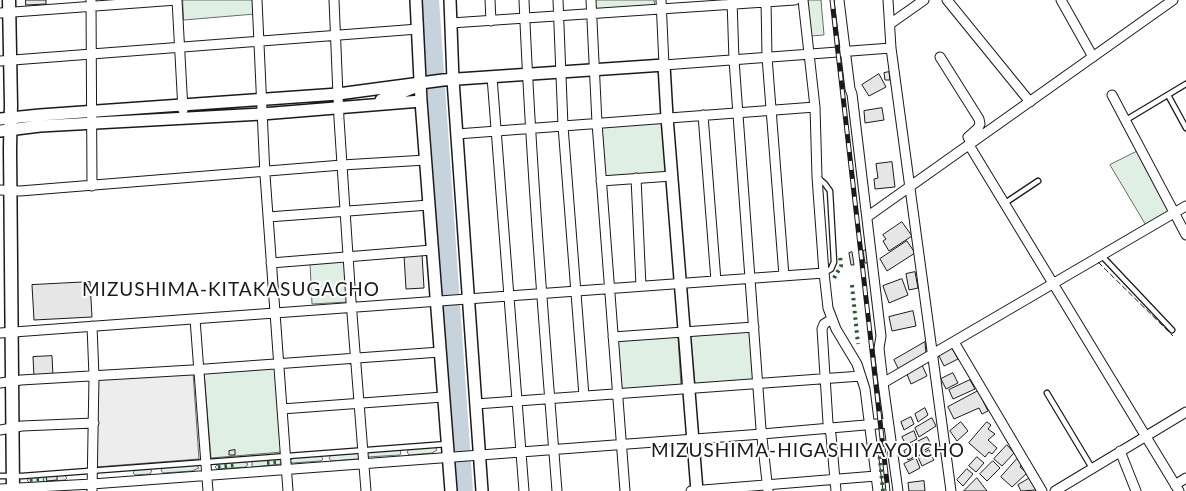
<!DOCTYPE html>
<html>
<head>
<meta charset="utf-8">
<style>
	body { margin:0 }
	canvas { display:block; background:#fff }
</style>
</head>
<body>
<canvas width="1186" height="491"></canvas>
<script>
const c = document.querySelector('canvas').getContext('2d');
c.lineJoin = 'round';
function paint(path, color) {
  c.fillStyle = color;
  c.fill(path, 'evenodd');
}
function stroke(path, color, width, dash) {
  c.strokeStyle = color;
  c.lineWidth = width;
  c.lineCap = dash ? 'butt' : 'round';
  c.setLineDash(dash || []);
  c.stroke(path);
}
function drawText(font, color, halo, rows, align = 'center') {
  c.font = font + ' Lato,sans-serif';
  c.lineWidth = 4;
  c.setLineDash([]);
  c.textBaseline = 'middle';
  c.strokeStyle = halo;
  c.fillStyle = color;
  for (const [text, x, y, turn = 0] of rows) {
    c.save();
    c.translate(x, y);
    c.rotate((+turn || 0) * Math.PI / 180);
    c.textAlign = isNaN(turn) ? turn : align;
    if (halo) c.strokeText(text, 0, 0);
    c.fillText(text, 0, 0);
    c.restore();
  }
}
const green = new Path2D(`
	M183,0H254L255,14L184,20Z
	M594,0H654L655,7L595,10Z
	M808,0H821L824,35L811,36Z
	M659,122L662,124L666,173L605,177L602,126Z
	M1138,151L1170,209L1168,214L1147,227L1110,165Z
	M345,260L348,302L312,304L310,263Z
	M750,331L753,381L695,385L690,335Z
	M678,336L681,386L621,389L617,339Z
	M276,366L282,452L211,458L204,371Z
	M435,447L437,450L432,453L409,455L407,452L409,449Z
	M399,450L401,452L400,455L367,457V453L369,452Z
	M358,453L360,458L358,459L331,461L329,458L331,455Z
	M321,456L323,459L321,461L292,463L290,461L293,458Z
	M281,459L283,460L282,464L252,467V461Z
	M245,462L248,464L246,467L217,469L215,467L218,464Z
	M196,465L199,468L192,471L163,473L161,470L163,468Z
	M149,469L152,471L150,474L135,475L133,473L135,470Z
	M65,475L67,478L65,480L30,483L27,480L30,478Z`);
paint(green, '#e0efe3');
stroke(green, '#6a6a6a', 1);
const parking = new Path2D(`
	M193,372L199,459L96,467L98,378Z`);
paint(parking, '#ededed');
stroke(parking, '#6a6a6a', 1);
stroke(new Path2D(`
	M436,0L440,77
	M440,83L470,491`), '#c6d2dc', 3);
stroke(new Path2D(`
	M430,0L464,491`), '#c6d2dc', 18);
const building = new Path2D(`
	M26,0H46V4L26,5Z
	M889,72L890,80H885L884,73Z
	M879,74L886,87L869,96L862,85Z
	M882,108L884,120L865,123L864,111Z
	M892,162L895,187L875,189L874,179L878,178L876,164Z
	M902,222L912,236L889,251L883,241L886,239L883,235Z
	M907,241L915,253L887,271L880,259Z
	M866,250L868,263H865L863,251Z
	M852,252L854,265H851L849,253Z
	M422,254L424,288L406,289L404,255Z
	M915,272L918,288L909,290L906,274Z
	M902,279L908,295L889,303L883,286Z
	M90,282L92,317L34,320L32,285Z
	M913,311L916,326L892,331L889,317Z
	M925,342L926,354L899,370L894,360Z
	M952,348L958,359L944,366L939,356Z
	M52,356L53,376L34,377L33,357Z
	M922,365L927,376L911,384L906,372Z
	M953,373L958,383L946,389L941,379Z
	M970,380L975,389L953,399L949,390Z
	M978,391L988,411L982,414L979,408L954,419L948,407Z
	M925,408L928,415L918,422L915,414Z
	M911,417L914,424L904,430L901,422Z
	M932,418L936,426L919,437L915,428Z
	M961,422L968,431L957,441L950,431Z
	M987,422L991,425L988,429L995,434L988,440L997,448L992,454L989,452L985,457L969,443Z
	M914,431L917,439L906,445L902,437Z
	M927,437L932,446L921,452L917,442Z
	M915,444L920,454L908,460L904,451Z
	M1007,445L1014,453L1002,466L994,459Z
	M235,450V455H229V451Z
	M929,450L934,460L922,466L918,457Z
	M977,457L984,463L976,472L969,466Z
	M916,458L920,468L909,474L904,464Z
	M1017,459L1022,464L1020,467L1027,473L1012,487L1001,477Z
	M993,461L1000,468L987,481L980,474Z
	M967,469L973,474L963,486L957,480Z
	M57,476V480L47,481L46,477Z
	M977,478L987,491H964Z
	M1030,478L1036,490L1021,491L1018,485Z
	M924,481L925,491H909L908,483Z`);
paint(building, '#e6e6e6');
stroke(building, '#1a1a1a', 1);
const service = new Path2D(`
	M1168,95L1186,128
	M1126,120L1186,84
	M818,178L825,184L830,191L834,262L831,269L824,273
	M1005,203L1038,181
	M1102,256L1172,330
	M1047,393L1092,468
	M0,476H22L447,444`);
const minor = new Path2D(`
	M91,0L92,186
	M177,0L183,110
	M257,0L265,175L288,491
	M334,0L339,119L351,301L366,491
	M490,0L491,21
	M524,0C531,164 544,327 557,491
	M558,0L563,126L584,396
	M591,0L597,123L625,491
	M661,0L664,65L891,48
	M732,0L734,60L761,429L768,491
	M766,0L767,57L784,276
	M803,0L815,107L817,177L824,273L828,308L836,329L857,364L865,389L878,491
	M839,0L850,89L852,94L881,336L879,348L883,383L898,491
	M888,0L891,48L951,491
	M947,0L1030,102
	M1061,0L1093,57
	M0,13L177,0
	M451,23L795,0
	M890,24L924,0
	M940,57L979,119L980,124L978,128L968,137L971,143
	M0,61L418,29
	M492,77L524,491
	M1112,95L1186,235
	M703,115L716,281
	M457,134L815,107
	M969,145L1179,491
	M636,178L641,286
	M601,181L672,176
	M0,190L20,191L342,165L426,160
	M268,217L429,205
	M867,217L1173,0
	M271,263L432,250
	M195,319L208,491
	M832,319L824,324L822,329L828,423L831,435L836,491
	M0,333L824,273
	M613,337L754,327
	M954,342L1042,491
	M0,383L21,380L192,370L440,352
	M883,383L1186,206
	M476,404L861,376
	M282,409L443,397
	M0,430L22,426L94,423
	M1120,451L1136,491
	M1175,485L1186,478
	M0,489L92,484L762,434L888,423
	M92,491L94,376L92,326
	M691,491L876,476
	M1055,491L1186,412`);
const tertiary = new Path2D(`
	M416,0L421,101L451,491
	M450,0L453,80L482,491
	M381,100L415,87
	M0,119L40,115L338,94L443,80L664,65L667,117L697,491
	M0,131L40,126L262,114L421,101`);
const secondary = new Path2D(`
	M9,0L11,105L10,148L13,491`);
stroke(service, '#1a1a1a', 7);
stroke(minor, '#1a1a1a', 11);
stroke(tertiary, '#1a1a1a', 14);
stroke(secondary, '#1a1a1a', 15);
stroke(service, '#fff', 4.5);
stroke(minor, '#fff', 9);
stroke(tertiary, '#fff', 11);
stroke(secondary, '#fff', 12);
const rail = new Path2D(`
	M832,0L888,491`);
stroke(rail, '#1a1a1a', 5);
stroke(rail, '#fff', 3, [9]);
stroke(new Path2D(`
	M834,278L841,266L840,255
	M852,285L858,344
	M879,450L883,491
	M267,463L281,462
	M218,467L236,465
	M30,480L44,479`), '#2b5a34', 4, [2.5, 4]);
stroke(new Path2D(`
	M1098,262L1173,336`), '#1a1a1a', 1, [6, 2.5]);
c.letterSpacing = '1px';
drawText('19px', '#1a1a1a', '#fff', [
	["MIZUSHIMA-KITAKASUGACHO",231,290],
	["MIZUSHIMA-HIGASHIYAYOICHO",808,451]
]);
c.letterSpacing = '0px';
</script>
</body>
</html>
